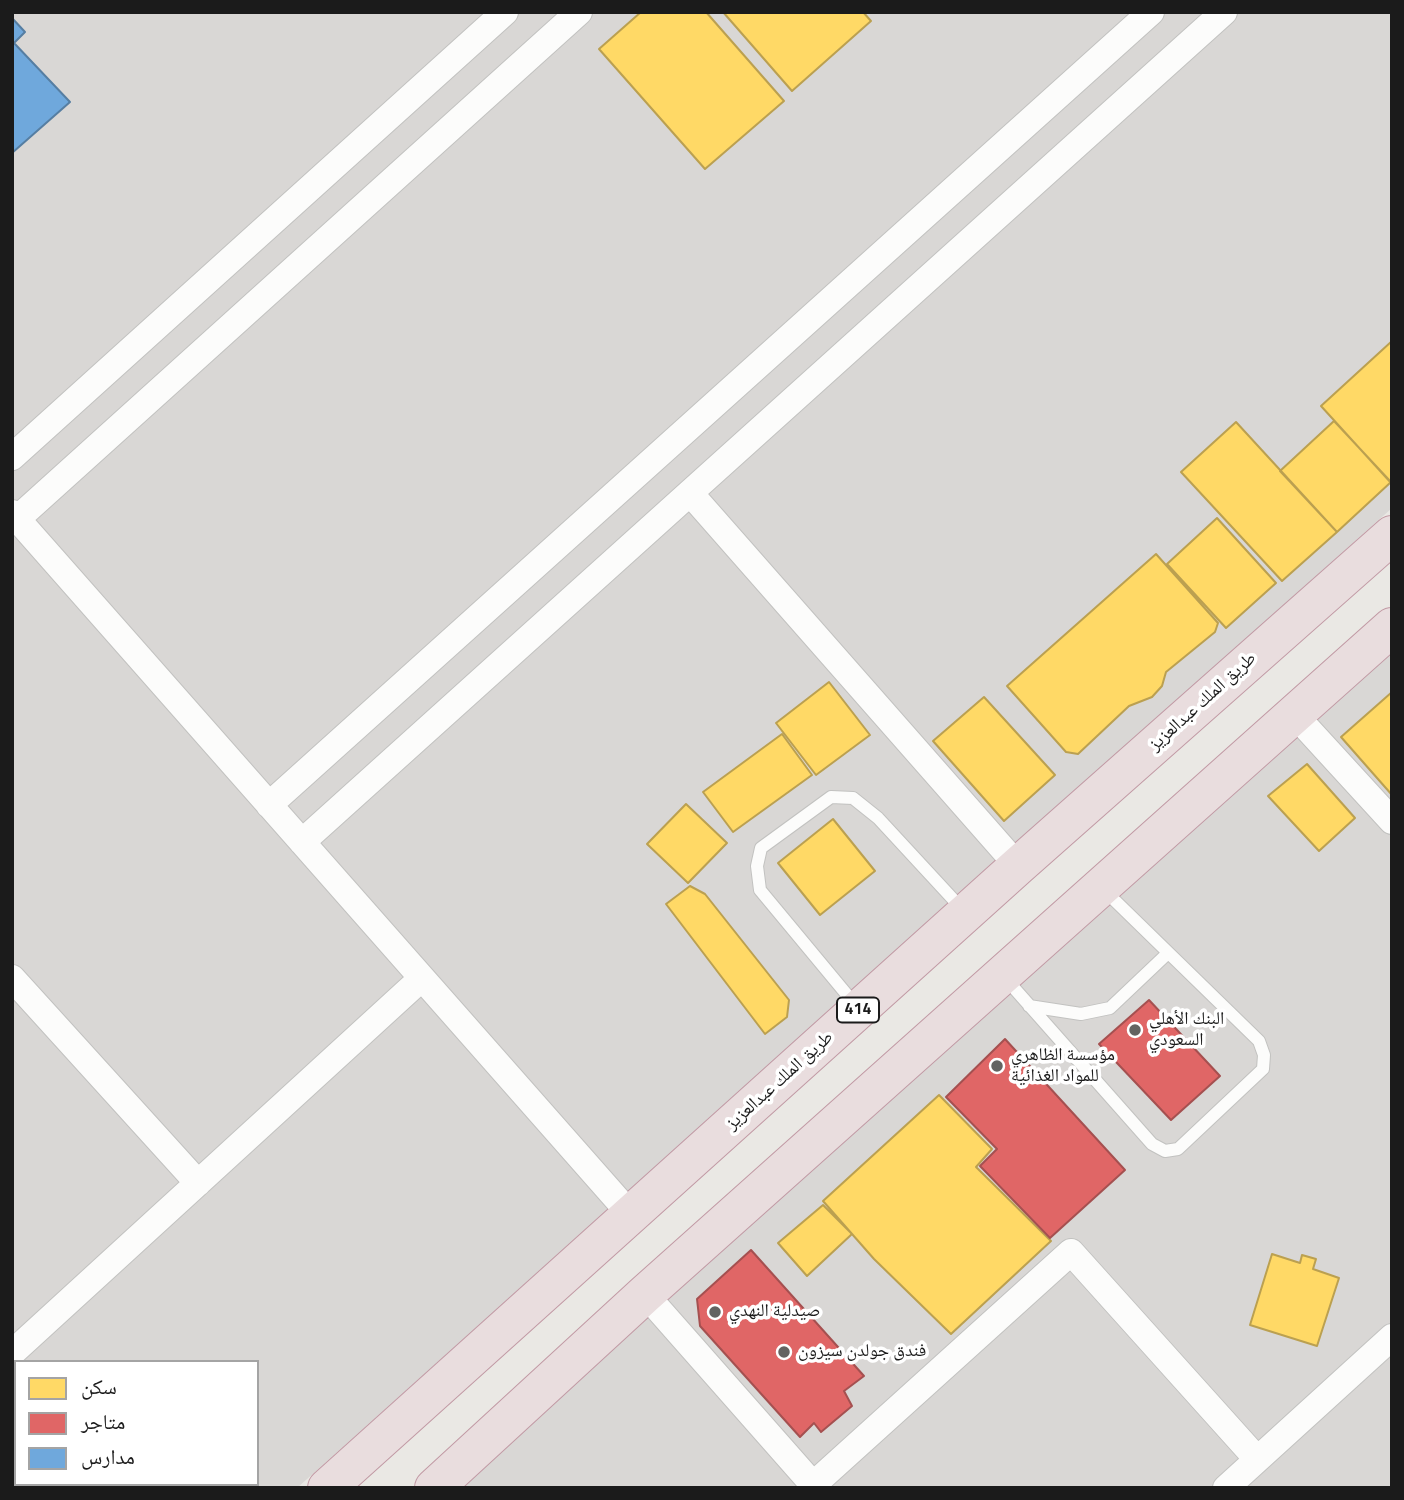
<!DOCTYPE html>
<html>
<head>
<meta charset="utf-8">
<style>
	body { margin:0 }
	#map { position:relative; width:1404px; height:1500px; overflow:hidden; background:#eae8e4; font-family:"Titillium Web","Noto Naskh Arabic",sans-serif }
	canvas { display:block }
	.frame { position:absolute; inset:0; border:14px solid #1b1b1b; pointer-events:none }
	.legend { position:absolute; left:14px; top:1360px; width:245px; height:126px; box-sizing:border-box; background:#fff; border:2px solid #a4a4a4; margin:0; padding:9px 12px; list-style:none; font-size:21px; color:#1b1b1b }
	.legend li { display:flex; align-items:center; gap:14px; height:35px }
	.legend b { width:35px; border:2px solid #a4a4a4 }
</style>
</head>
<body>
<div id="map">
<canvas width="1404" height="1500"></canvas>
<div class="frame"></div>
<ul class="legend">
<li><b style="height:19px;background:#ffd966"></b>سكن</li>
<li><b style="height:19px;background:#e06666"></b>متاجر</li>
<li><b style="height:19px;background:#6fa8dc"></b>مدارس</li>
</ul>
</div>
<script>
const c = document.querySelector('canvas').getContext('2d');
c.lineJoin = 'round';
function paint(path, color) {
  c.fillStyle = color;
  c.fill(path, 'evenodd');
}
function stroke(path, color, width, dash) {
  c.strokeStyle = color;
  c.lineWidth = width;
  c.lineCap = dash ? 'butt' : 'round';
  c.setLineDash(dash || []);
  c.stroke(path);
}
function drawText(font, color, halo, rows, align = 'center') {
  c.font = font + ' "Titillium Web","Noto Naskh Arabic",sans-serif';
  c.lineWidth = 7;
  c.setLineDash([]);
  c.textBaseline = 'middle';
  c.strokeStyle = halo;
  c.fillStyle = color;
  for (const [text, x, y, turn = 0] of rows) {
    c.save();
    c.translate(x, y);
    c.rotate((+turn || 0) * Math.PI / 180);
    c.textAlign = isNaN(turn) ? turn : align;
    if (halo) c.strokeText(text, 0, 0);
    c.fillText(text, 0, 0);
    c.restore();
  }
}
paint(new Path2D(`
	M12,12H1392V508L297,1488H12ZM16,1362H257V1484H16Z
	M1392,649V1488H454Z`), '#d9d7d5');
const homes = new Path2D(`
	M641,12H706L784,101L705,169L599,49Z
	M723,12H863L871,21L792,91Z
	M1392,341V484L1321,406Z
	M1334,421L1391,482L1337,532L1280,471Z
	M1236,422L1337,532L1282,581L1181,472Z
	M1217,518L1276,583L1226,628L1167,564Z
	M1156,554L1218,623L1215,632L1166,672L1162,686L1152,697L1129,706L1078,754L1066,752L1007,686Z
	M829,682L870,735L816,775L776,723Z
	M1392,692V795L1341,737Z
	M984,697L1055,775L1004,821L933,741Z
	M782,734L812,775L733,832L703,792Z
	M1307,764L1355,818L1319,851L1268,796Z
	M686,804L727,843L688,883L647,844Z
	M833,819L875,871L820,915L778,863Z
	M690,886L705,894L789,1000L787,1017L765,1034L666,904Z
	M939,1095L992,1149L976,1167L1051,1241L951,1334L874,1259L823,1201Z
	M823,1205L852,1234L807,1276L778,1243Z
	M1272,1254L1300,1263L1302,1255L1316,1259L1313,1269L1339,1278L1317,1346L1250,1325Z`);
paint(homes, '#ffd966');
stroke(homes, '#bba050', 2);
const shops = new Path2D(`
	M1149,1000L1220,1076L1171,1120L1099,1044Z
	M1005,1039L1125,1170L1050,1238L980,1166L997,1149L946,1097Z
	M751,1250L864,1376L844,1391L852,1406L821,1432L814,1423L800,1437L700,1326L697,1299Z`);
paint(shops, '#e06666');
stroke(shops, '#a55050', 2);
const schools = new Path2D(`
	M12,18L25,32L14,43L70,102L12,153Z`);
paint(schools, '#6fa8dc');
stroke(schools, '#567ea2', 2);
const lane = new Path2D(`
	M1006,979L1152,1144L1165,1151L1178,1149L1263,1069L1264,1055L1259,1041L1103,889
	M1029,1006L1081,1014L1110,1008L1168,953
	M858,1008L760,890L757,866L761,848L831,797L853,798L878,818L963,910`);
const street = new Path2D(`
	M12,457L505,12
	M690,493L1018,866
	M12,513L631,1215
	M17,519L579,12
	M1294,714L1392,821
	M269,805L1151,12
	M302,842L1224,12
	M12,978L198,1183
	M645,1294L816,1488
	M12,1353L422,978
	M813,1485L1071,1252L1257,1459
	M1226,1488L1392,1337`);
const highway = new Path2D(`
	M327,1488L1018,866L1392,535
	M434,1488L645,1294L1392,627`);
stroke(lane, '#c2c2c0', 14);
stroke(street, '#c2c2c0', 28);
stroke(highway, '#c199a4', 40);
stroke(lane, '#fcfcfb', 12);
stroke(street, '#fcfcfb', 26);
stroke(highway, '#e9ddde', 38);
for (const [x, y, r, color] of [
	[1135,1030,7,"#636361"],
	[997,1066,7,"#636361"],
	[715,1312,7,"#636361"],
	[784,1352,7,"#636361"]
]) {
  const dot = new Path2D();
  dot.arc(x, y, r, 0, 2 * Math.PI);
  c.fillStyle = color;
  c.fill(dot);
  stroke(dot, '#fff', 2.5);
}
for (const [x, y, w] of [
	[858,1010,42]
]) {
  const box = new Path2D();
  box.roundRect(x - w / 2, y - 12.5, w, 25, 5);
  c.fillStyle = '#fff';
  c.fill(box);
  stroke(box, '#1b1b1b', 2);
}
drawText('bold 16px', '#1b1b1b', null, [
	["414",858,1010]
]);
drawText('18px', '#1b1b1b', '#fff', [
	["طريق الملك عبدالعزيز",1203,702,-42],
	["طريق الملك عبدالعزيز",780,1081,-42]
]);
drawText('18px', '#1b1b1b', '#fff', [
	["البنك الأهلي",1149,1020],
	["السعودي",1149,1041],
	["مؤسسة الظاهري",1011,1056],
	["للمواد الغذائية",1011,1077],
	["صيدلية النهدي",729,1312],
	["فندق جولدن سيزون",798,1352]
], 'left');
</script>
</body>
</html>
